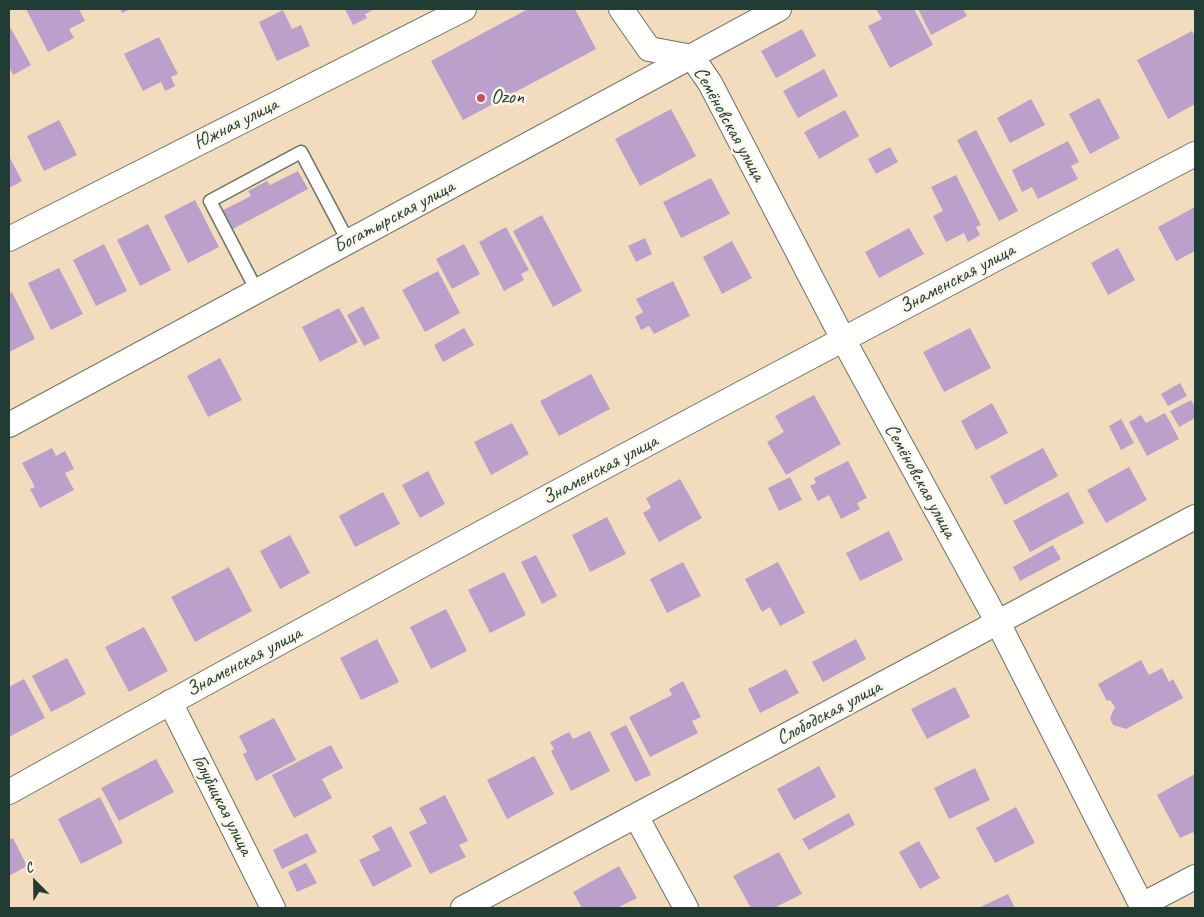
<!DOCTYPE html>
<html>
<head>
<meta charset="utf-8">
<style>
	body { margin:0 }
	#map { position:relative; width:1204px; height:917px; overflow:hidden; background:#f3dcbd; font-family:Caveat,sans-serif }
	canvas { display:block }
	.frame { position:absolute; inset:0; border:10px solid #1f3d34; pointer-events:none }
	.north { position:absolute; left:10px; top:857px; width:50px; height:50px; -webkit-text-stroke:4px #fbf7ec; paint-order:stroke; rotate:337deg; font-size:14px; font-weight:700; line-height:20px; text-align:center; color:#1f3d34 }
	.north::after { content:''; display:block; margin:auto; width:18px; height:22px; background:#1f3d34; clip-path:polygon(50% 0,100% 100%,50% 72%,0 100%) }
</style>
</head>
<body>
<div id="map">
<canvas width="1204" height="917"></canvas>
<div class="frame"></div>
<div class="north">С</div>
</div>
<script>
const c = document.querySelector('canvas').getContext('2d');
c.lineJoin = 'round';
function paint(path, color) {
  c.fillStyle = color;
  c.fill(path, 'evenodd');
}
function stroke(path, color, width, dash) {
  c.strokeStyle = color;
  c.lineWidth = width;
  c.lineCap = dash ? 'butt' : 'round';
  c.setLineDash(dash || []);
  c.stroke(path);
}
function drawText(font, color, halo, rows, align = 'center') {
  c.font = font + ' Caveat,sans-serif';
  c.lineWidth = 5;
  c.setLineDash([]);
  c.textBaseline = 'middle';
  c.strokeStyle = halo;
  c.fillStyle = color;
  for (const [text, x, y, turn = 0] of rows) {
    c.save();
    c.translate(x, y);
    c.rotate((+turn || 0) * Math.PI / 180);
    c.textAlign = isNaN(turn) ? turn : align;
    if (halo) c.strokeText(text, 0, 0);
    c.fillText(text, 0, 0);
    c.restore();
  }
}
paint(new Path2D(`
	M26,9H79L85,21L69,29L74,38L48,52Z
	M120,9H131L122,13Z
	M345,9H375L365,14L367,18L353,25Z
	M528,9H575L596,49L463,120L431,61Z
	M876,9H914L933,45L890,68L868,26L882,19Z
	M918,9H963L967,16L931,35Z
	M283,10L292,29L301,25L310,46L277,61L259,22Z
	M9,25L31,65L13,75L9,67Z
	M802,29L816,56L776,78L761,51Z
	M1192,31L1195,37V104L1168,119L1137,60Z
	M159,37L178,74L171,77L175,86L165,91L161,82L143,91L124,54Z
	M824,69L838,96L798,118L783,91Z
	M1099,98L1120,138L1090,154L1069,114Z
	M1031,99L1045,125L1010,143L997,118Z
	M671,109L696,156L640,186L615,139Z
	M845,110L859,136L819,159L804,132Z
	M59,120L77,155L44,171L27,136Z
	M976,130L1018,211L999,221L957,140Z
	M1068,141L1079,162L1071,166L1078,179L1038,199L1032,187L1022,192L1012,170Z
	M890,147L898,162L876,174L868,159Z
	M9,156L22,181L9,188Z
	M298,171L308,189L231,230L221,211L251,196L248,191L267,181L270,185Z
	M956,175L981,225L976,227L980,235L968,242L964,233L946,242L933,216L943,211L931,187Z
	M711,178L730,214L681,238L663,202Z
	M195,200L219,247L188,263L164,216Z
	M1195,207V251L1176,261L1158,227Z
	M542,215L582,291L553,307L513,231Z
	M148,224L171,270L140,286L117,240Z
	M506,227L529,270L521,274L524,280L504,291L479,242Z
	M909,228L924,254L879,278L865,252Z
	M645,238L652,254L636,262L628,246Z
	M732,241L752,278L722,294L703,257Z
	M104,244L127,291L96,306L73,260Z
	M464,244L480,274L452,289L436,259Z
	M1118,248L1135,280L1108,295L1091,263Z
	M59,268L83,314L51,330L28,283Z
	M438,271L460,313L425,332L402,290Z
	M673,281L690,316L654,334L649,326L641,330L635,317L643,312L636,299Z
	M12,292L35,339L9,352V294Z
	M363,306L380,338L364,346L347,315Z
	M339,308L358,342L320,362L302,327Z
	M464,328L474,345L443,362L434,345Z
	M970,328L991,368L944,392L923,352Z
	M220,358L242,400L208,417L187,376Z
	M591,374L610,409L559,436L540,401Z
	M1180,383L1187,396L1168,406L1161,394Z
	M814,395L841,444L786,475L767,442L784,432L775,416Z
	M1191,400L1195,407V418L1179,427L1170,411Z
	M992,403L1008,433L976,450L961,421Z
	M1165,413L1179,439L1147,456L1129,422L1141,415L1146,423Z
	M1121,419L1134,443L1121,450L1109,426Z
	M512,423L529,454L491,475L474,442Z
	M52,448L56,456L65,451L74,469L65,473L74,490L40,508L30,489L35,487L22,463Z
	M1043,448L1058,476L1005,505L990,476Z
	M848,461L867,498L857,503L860,509L841,519L829,495L818,501L810,486L816,483L814,478Z
	M1129,467L1147,500L1106,523L1087,490Z
	M428,471L445,504L420,518L402,485Z
	M790,477L802,500L779,511L768,488Z
	M680,479L702,518L659,542L643,513L651,508L646,498Z
	M383,492L400,524L355,547L339,516Z
	M1068,492L1084,523L1030,552L1013,521Z
	M607,517L626,554L590,572L572,535Z
	M889,531L903,560L860,581L846,553Z
	M290,535L310,573L280,589L260,551Z
	M1053,545L1061,559L1020,581L1013,567Z
	M536,555L557,596L542,604L521,562Z
	M683,562L701,596L667,613L650,579Z
	M778,562L805,613L780,626L770,607L762,612L745,579Z
	M229,567L252,611L195,642L171,597Z
	M504,572L526,615L490,633L468,590Z
	M446,609L467,651L431,669L410,627Z
	M144,627L168,671L129,692L105,647Z
	M377,639L399,682L361,700L340,658Z
	M856,639L866,659L823,682L812,662Z
	M67,658L86,694L51,712L32,676Z
	M1141,660L1149,675L1162,668L1169,682L1173,679L1183,698L1126,729L1113,725L1110,718L1115,707L1110,700L1107,701L1098,684Z
	M786,669L799,693L760,713L748,689Z
	M24,679L45,718L9,737V687Z
	M683,681L701,717L692,721L698,733L650,757L629,717L672,695L669,689Z
	M955,687L970,717L927,739L911,709Z
	M274,718L296,760L256,781L243,754L247,752L239,736Z
	M626,725L651,775L635,782L610,733Z
	M590,731L610,771L571,791L551,751L554,749L550,742L569,732L573,739Z
	M331,745L343,768L322,779L332,798L294,818L272,775Z
	M534,756L554,794L507,819L487,780Z
	M156,759L174,792L119,821L101,788Z
	M819,766L836,797L794,820L777,789Z
	M975,768L990,800L949,819L934,788Z
	M1195,774V837L1193,832L1180,838L1157,795Z
	M445,795L468,841L459,845L466,857L430,874L409,832L427,823L419,808Z
	M100,797L123,843L81,864L58,819Z
	M1016,807L1035,843L995,863L976,828Z
	M849,813L855,825L809,850L802,839Z
	M391,826L412,866L373,887L359,860L380,850L372,836Z
	M307,833L317,852L282,869L273,850Z
	M13,838L27,866L9,876V840Z
	M919,841L940,878L920,889L899,852Z
	M779,852L802,894L774,908H751L733,876Z
	M306,863L317,883L297,892L288,872Z
	M619,866L637,898L617,908H582L573,892Z
	M1008,894L1015,908H978Z`), '#bba0cb');
const service = new Path2D(`
	M257,291L210,201L301,152L348,241`);
const minor = new Path2D(`
	M621,9L649,49L692,57
	M692,57L710,83L843,339L998,623L1143,908
	M9,239L464,9
	M9,425L779,9
	M170,702L273,908
	M9,792C401,573 798,362 1195,154
	M636,816L686,908
	M1142,905L1195,877
	M463,908L1195,517`);
stroke(service, '#697564', 15);
stroke(minor, '#697564', 26);
stroke(service, '#fff', 12);
stroke(minor, '#fff', 24);
for (const [x, y, r, color] of [
	[481,98,5,"#d1495b"]
]) {
  const dot = new Path2D();
  dot.arc(x, y, r, 0, 2 * Math.PI);
  c.fillStyle = color;
  c.fill(dot);
  stroke(dot, '#fbf7ec', 2);
}
drawText('20px', '#1f3d34', '#fbf7ec', [
	["Ozon",491,98]
], 'left');
drawText('20px', '#1f3d34', '#fbf7ec', [
	["Южная улица",236,124,-27],
	["Семёновская улица",729,124,61],
	["Богатырская улица",394,217,-28],
	["Знаменская улица",957,279,-28],
	["Знаменская улица",600,470,-28],
	["Семёновская улица",920,481,61],
	["Знаменская улица",244,662,-28],
	["Слободская улица",829,713,-28],
	["Голубицкая улица",222,805,63]
]);
</script>
</body>
</html>
